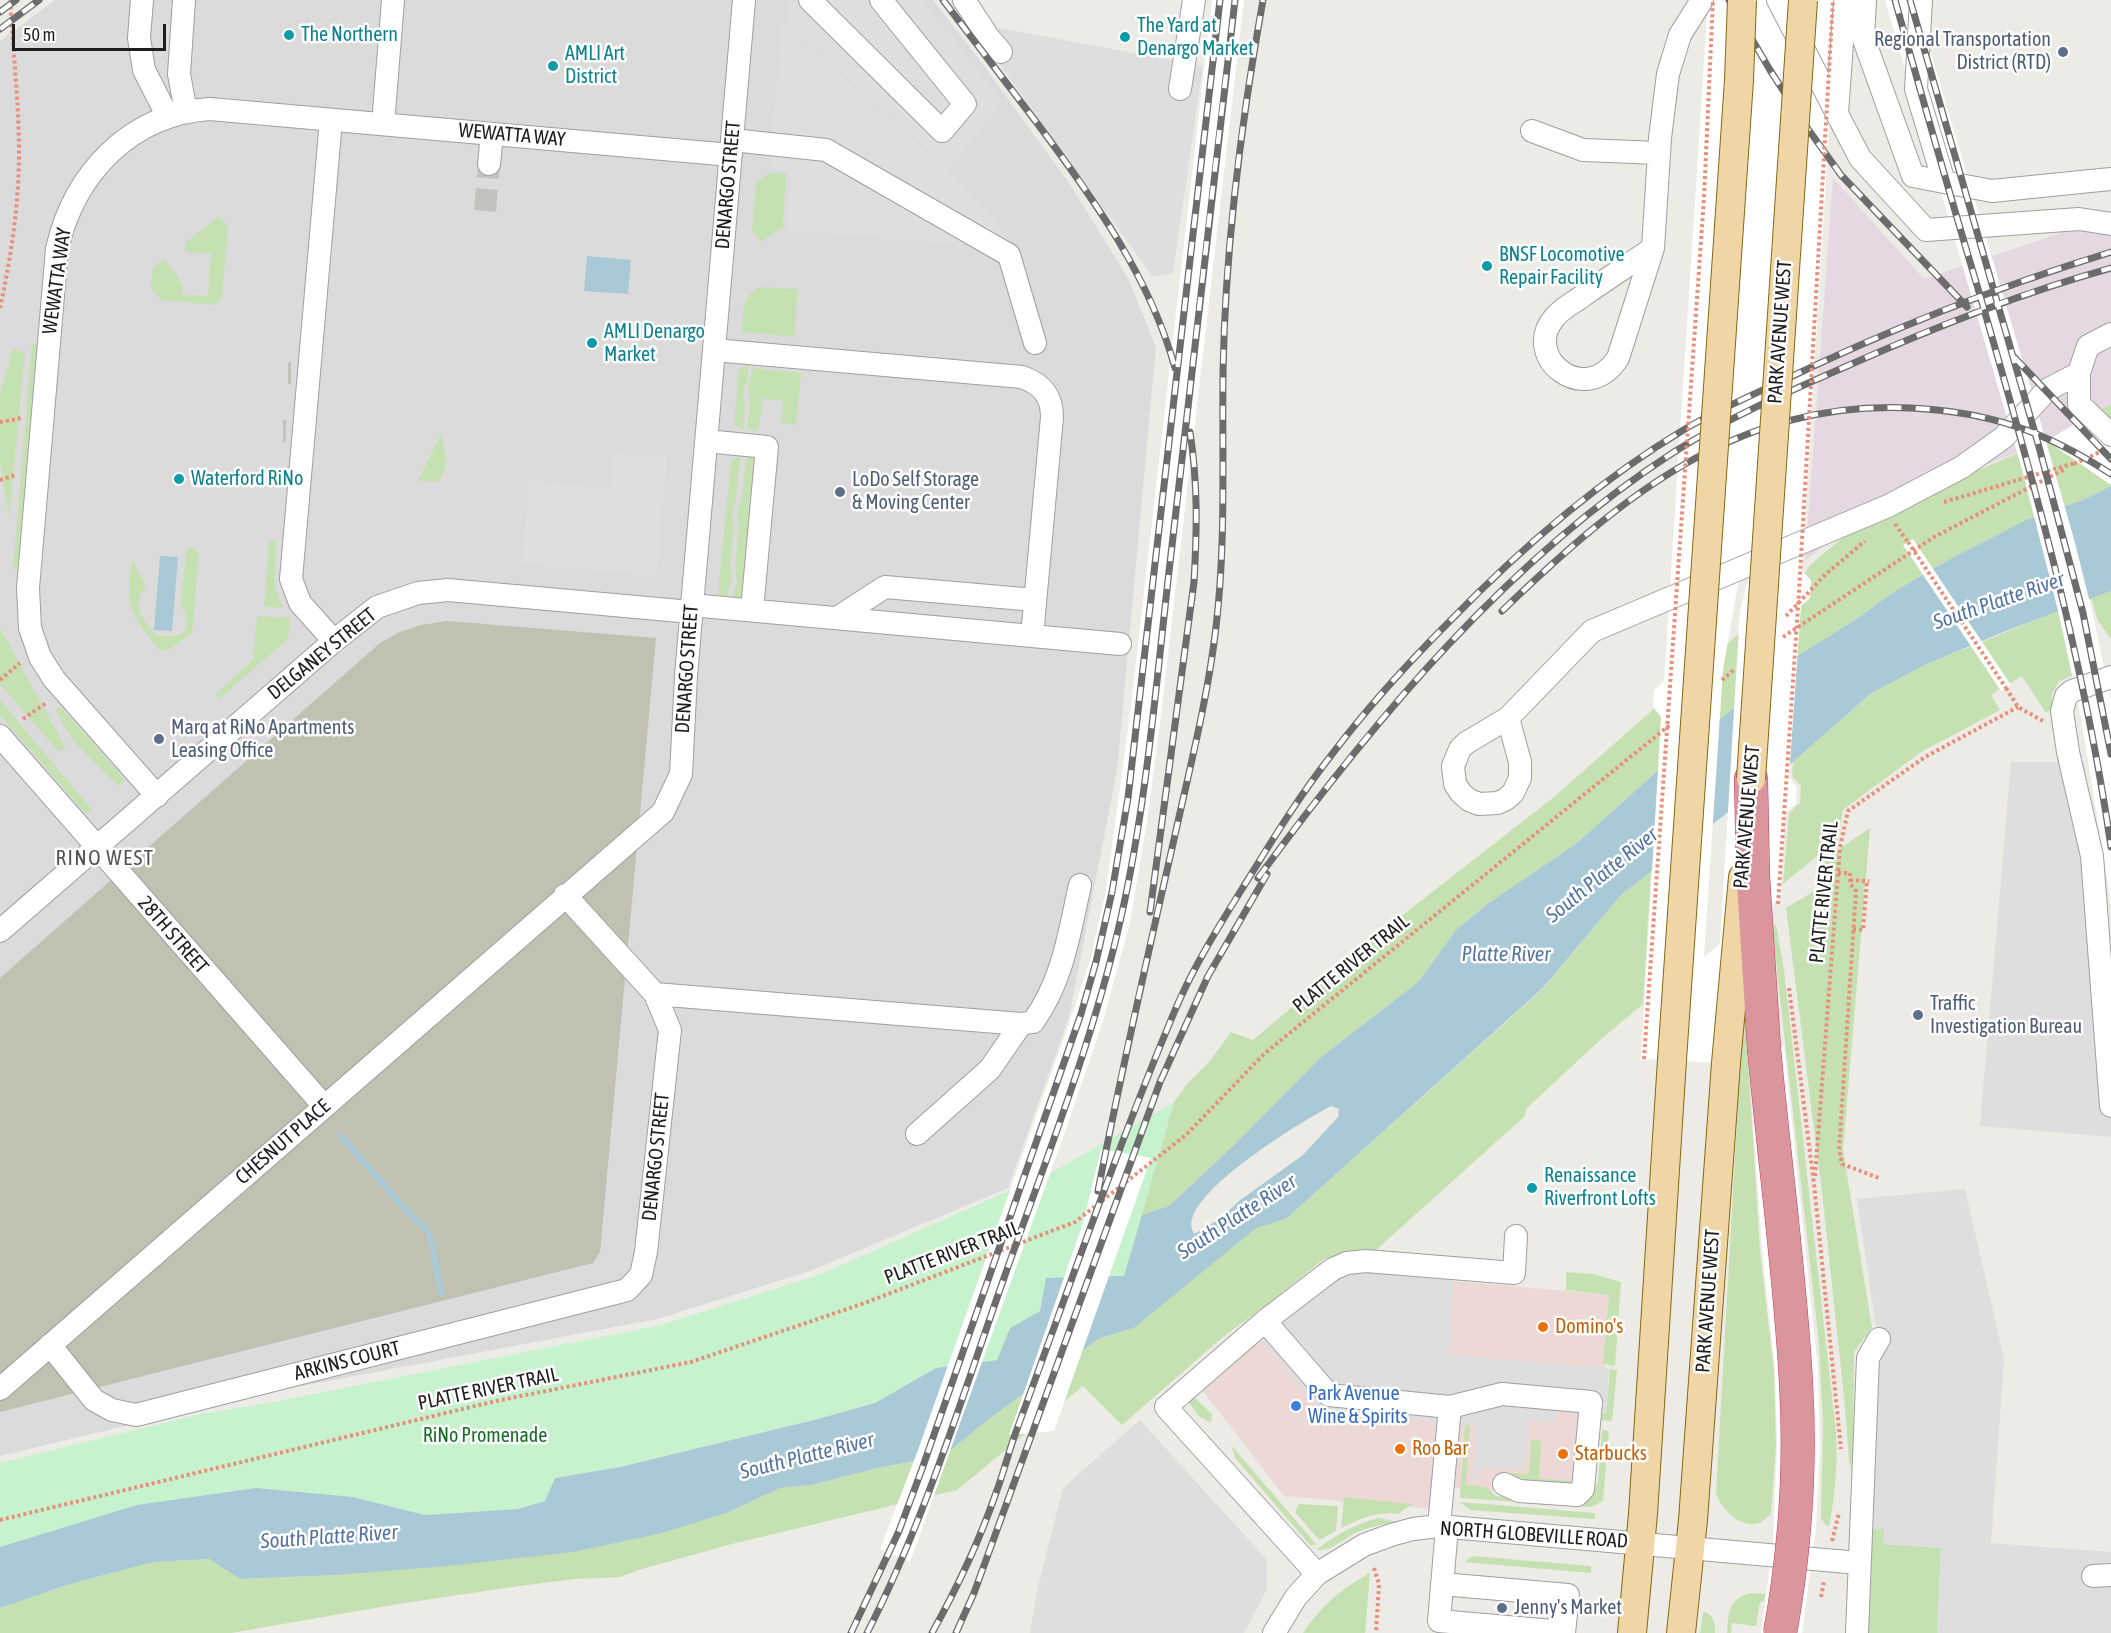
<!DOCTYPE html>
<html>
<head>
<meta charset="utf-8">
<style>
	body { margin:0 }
	#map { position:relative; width:2111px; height:1633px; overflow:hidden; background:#edebe5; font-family:"Asap Condensed",sans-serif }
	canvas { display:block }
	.scale { position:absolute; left:12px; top:24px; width:154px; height:27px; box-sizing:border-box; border:3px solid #1e1e1e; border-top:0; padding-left:8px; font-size:18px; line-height:21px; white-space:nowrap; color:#1e1e1e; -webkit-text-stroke:4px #fff; paint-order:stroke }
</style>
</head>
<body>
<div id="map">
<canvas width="2111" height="1633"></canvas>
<div class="scale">50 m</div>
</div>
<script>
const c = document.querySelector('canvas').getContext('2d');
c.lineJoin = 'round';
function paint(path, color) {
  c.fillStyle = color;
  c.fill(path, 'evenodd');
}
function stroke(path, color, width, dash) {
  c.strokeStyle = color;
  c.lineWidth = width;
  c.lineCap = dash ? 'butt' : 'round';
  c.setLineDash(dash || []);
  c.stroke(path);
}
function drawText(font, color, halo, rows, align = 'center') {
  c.font = font + ' "Asap Condensed",sans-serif';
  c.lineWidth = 5;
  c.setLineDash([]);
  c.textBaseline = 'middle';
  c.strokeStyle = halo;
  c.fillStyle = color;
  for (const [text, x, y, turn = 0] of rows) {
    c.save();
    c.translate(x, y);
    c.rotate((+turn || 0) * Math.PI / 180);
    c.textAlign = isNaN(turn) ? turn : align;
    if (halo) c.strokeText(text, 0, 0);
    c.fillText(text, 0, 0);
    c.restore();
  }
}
paint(new Path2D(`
	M55,0H933L976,55L1069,183L1128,278L1156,347L1117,770L1069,1017L1008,1188L810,1271L657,1319L254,1395L0,1456V41Z`), '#dbdbdb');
paint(new Path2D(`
	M1341,1271L1611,1295L1592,1500L1436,1486L1434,1509L1284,1496L1196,1382Z`), '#ecd9d6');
paint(new Path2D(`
	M1833,178L1924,279L2111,216V405L2095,411L2047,441L1893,501L1858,519L1805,561Z`), '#e6d8e2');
paint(new Path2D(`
	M448,621L656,638L600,1252L593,1263L0,1412V978L380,643L400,632L421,625Z`), '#c0c1b1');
paint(new Path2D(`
	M769,173L786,174L783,227L761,242L752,229L756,183Z
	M218,217L221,218L228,227L222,297L214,305L162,300L151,288L153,267L165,259L183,285L182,295L208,296L211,254L185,252V243Z
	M760,287L798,289L794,337L742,332C744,311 740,298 760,287Z
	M32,343L38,344L18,570L13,569Z
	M13,349L25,353L9,517L0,462V393Z
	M749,365L747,381L743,392L745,405L743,431L734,424L739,369Z
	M753,368L801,373L796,425L781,423L783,401L763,398L758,431L747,430L750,402L748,388Z
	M2111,405V486L2085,499L2026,520L1950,559L1895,591L1855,620L1797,656L1655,773L1577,843L1486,905L1456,930L1418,982L1320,1058L1233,1146L1169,1206L1143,1215L1133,1244L1174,1102L1187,1084L1209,1062L1231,1032L1253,1040L1390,925L1554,797L1802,578L1810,565L1836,543L1870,520L1898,504L2047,441L2096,411Z
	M441,434C444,451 452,471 436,482L418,481Z
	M740,456L736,499L732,513L734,526L730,568L732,581L728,590L727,601L718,594L731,460Z
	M746,456L754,457L760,461L745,600H732L737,580L735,565L739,525L737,514L742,499Z
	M269,541H277C275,564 271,588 284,608L264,606Z
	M192,546L199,554L192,633L170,649L160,650C148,636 131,617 129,598C128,586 131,572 132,560L146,586C129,605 143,618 155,635C166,636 186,640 187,624C187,616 186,612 181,606L186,551Z
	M2111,591V639L2098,621L2091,598Z
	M2058,611L2072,676L2059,681L2052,694V709L2046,713L2022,676L1991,695L2000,710L1921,752L1843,810L1836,851L1870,828L1843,1150L1872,1328L1854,1352L1853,1452L1850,1471L1844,1397L1822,1192L1786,908L1824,885L1825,858L1821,853L1783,884L1789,813L1800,803L1801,786L1792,776L1793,762L1870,694L1925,665Z
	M257,616L290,618L288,639L219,699L215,695L253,660Z
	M0,628L65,747L59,752L0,684Z
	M0,700L92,810L86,814L0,715Z
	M60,706L125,780L118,786L73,741L56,711Z
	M1651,871L1643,1004L1599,1041L1526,1109L1525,1116L1376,1250L1363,1249L1324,1259L1273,1300L1223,1337L1122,1425L1083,1386L957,1490L732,1544L642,1569L620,1577L575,1579L519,1586L398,1604L231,1633H0V1608L70,1584L154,1562L209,1559L240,1579L336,1575L729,1512L780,1488L811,1485L882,1467L943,1456L993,1416L1100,1338L1134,1328L1256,1227L1286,1219L1543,989L1622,894Z
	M1776,924L1784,970L1836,1432C1838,1463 1835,1493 1830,1523L1828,1527L1821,1519L1823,1424L1819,1344L1772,926Z
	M1744,997L1760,1251L1774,1371L1776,1445L1771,1514C1767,1517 1763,1522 1759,1523C1740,1529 1722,1509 1716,1494Z
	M1566,1272L1593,1274L1621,1282L1615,1366L1603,1364L1609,1295L1566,1290Z
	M1610,1369L1617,1370L1612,1421L1601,1420L1602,1414L1606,1413Z
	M1192,1395L1212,1414L1211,1423L1199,1416L1189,1403Z
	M1465,1425H1470L1466,1485L1486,1487L1496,1496L1576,1502C1587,1498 1593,1493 1598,1482L1602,1430L1609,1431L1603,1501L1591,1507L1460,1498Z
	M1531,1440L1541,1441L1539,1478L1579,1482V1486H1520L1508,1477L1509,1473L1529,1474Z
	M1231,1445L1316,1544L1311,1546L1236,1459Z
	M1344,1497L1412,1504L1398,1514C1373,1512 1363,1518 1341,1528Z
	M1460,1502L1595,1513V1519L1470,1510Z
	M1299,1504L1338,1506L1336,1531L1319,1540L1295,1512Z
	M1378,1518L1398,1522C1383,1524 1369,1527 1355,1533C1341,1541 1332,1551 1316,1550C1335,1535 1354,1525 1378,1518Z
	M1871,1528L1884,1529V1544L1941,1548L1937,1633H1868Z
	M1473,1556L1591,1566V1573L1464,1562Z
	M1370,1573L1365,1633H1303C1322,1605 1341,1589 1370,1573Z
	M1751,1593L1765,1594L1764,1601L1760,1602L1756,1626L1732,1623L1731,1633H1727C1729,1612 1727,1600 1751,1593Z
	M1703,1612C1713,1613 1716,1624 1715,1633H1700Z`), '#c5e1b1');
paint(new Path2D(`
	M1174,1102L1124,1277L1046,1278L1040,1311L1010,1328L997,1360L936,1368L875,1403L814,1420L620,1467L555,1478L545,1501L518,1509L425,1515L353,1497L23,1541L0,1547V1463L201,1414L274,1402L661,1325L819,1275L1058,1169Z`), '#c7f2ce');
paint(new Path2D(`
	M789,0H922L1002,101L950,169L788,25Z
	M782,23L953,175L999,225L1013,249L786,230L791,171L770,168Z
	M999,28L1203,66L1173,273L1153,277L995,58Z
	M613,453L667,458L656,576L522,564L530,481L610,488Z
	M2011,762H2084L2111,1110V1137L1980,1126Z
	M1965,1189L2004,1359L1991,1543L2111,1552V1633H1937L1941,1548L1883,1544L1884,1529L1852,1526L1877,1335L1857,1199Z
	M1455,1266L1448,1355L1609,1368L1606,1413L1556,1409L1555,1423L1529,1420L1524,1470L1481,1467L1479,1481L1473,1480L1477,1424L1321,1412L1252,1327L1326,1267Z
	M1140,1420L1267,1560V1589L1244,1633H1030L1038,1586L1063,1488Z`), '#dedede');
paint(new Path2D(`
	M587,256L631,260L628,294L584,291Z
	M2111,486V591L2001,633L1925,665L1870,694L1793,762L1622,894L1543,988L1286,1219L1256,1228L1134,1328L1100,1338L993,1416L943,1456L882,1467L811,1485L780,1488L729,1512L662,1533L573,1552L447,1566L336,1575L240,1579L209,1559L154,1562L70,1584L0,1608V1547L137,1505L256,1488L353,1497L425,1515L518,1509L545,1501L555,1478L620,1467L814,1420L875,1403L936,1368L997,1360L1010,1328L1040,1311L1046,1278L1124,1276L1142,1215L1169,1206L1233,1146L1320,1058L1418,982L1456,930L1486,905L1577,843L1655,773L1797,656L1855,620L1895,591L1950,559L2026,520L2085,499ZM1331,1106L1339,1109L1338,1117L1303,1155L1239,1201L1220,1219L1194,1234C1191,1227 1190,1223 1193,1216C1206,1181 1297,1124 1331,1106Z
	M160,556L178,557L172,631L154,630Z`), '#aac9d6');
paint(new Path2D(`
	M1212,0H1244L1161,715L1147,821L1130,922L1103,1021L1066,1129L910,1562L880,1549L918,1450L1071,1018L1091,957L1106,890L1130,714Z
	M1708,0H1837L1802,571L1811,580L1810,598L1801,606L1789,777L1797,788L1796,804L1785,813L1781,897L1745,926L1739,1064L1641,1059L1661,717L1653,707L1654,690L1664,681ZM1756,551L1740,610L1720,944L1704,957L1723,670L1742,561Z
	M1885,0H1915L2029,382L2074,539L2093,615L2111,701V903L2081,718L2062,626L2023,473Z
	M2096,411L2111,428V485L2047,441Z
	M1913,539L2011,685L2001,691L1903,545Z
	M1784,1047L1818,1370L1820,1447L1816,1528L1802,1633H1761L1773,1543L1777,1445L1775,1370L1762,1249L1748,1049Z
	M1101,1149L1151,1158L1054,1431L1009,1435L1083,1223Z`), '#fff');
stroke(new Path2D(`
	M341,1136L406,1210L429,1232L441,1293`), '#aac9d6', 6);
stroke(new Path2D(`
	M485,211L489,164
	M288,373H291
	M283,431H286`), '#c4c2bd', 22, [22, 11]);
const minor = new Path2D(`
	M142,0L139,38L144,70L168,117
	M184,0L179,74L186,112
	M810,0L942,131L965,104L881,0
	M964,0L989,38L1001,52
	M1778,0L1860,158L1926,230L2079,219L2111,224
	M1865,0L1863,37L1913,176L1944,182
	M1921,0L1916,89L1944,182L1992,191L2111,179
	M1180,89L1194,0
	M1837,114L1845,0
	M331,120L291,579L300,603L334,641
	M383,124L393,0
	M1532,131L1583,150L1659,153
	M732,140L826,150L1009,255L1035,343
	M489,164L492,134
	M1653,248L1618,358C1585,409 1520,356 1555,317C1562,308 1575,302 1584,295C1607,279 1630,264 1653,248L1660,138L1668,74L1680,35L1702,0
	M2111,334L2088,346L2079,373V404L2111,435
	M714,350L1022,377C1042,384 1052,396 1052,417L1032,636
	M706,441L767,447L752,610
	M691,605L1120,644
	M837,618L885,587L1035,600
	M2111,677L2072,691L2066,696L2062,711L2068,752L2092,856L2111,1106
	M1508,718L1520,762V778L1513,793L1506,799L1498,803L1479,804L1469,800L1461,793L1455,784L1453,766L1460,749L1466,743L1508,718L1592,631L1888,506L1962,467L2004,437L2047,390L2079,373
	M0,736L324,1106
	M157,796L54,679L40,657L30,628L28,588L57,249C74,174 130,114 210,109L731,155
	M0,931L334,641L377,607L418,593L448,590L691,612
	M655,994L1021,1024L1033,1022C1063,980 1069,934 1080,885
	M917,1134L990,1069L1021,1024
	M1265,1321L1333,1269L1347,1263L1366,1261L1514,1273L1516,1236
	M50,1345L94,1400L112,1410L136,1415L627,1290L641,1275L646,1252L670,1030L655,994L565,895
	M0,1389L663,812L681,774L686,676L744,0
	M1439,1526L1450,1407
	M1447,1527L1439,1621L1564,1632
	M1317,1574L1166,1407L1265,1321L1329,1395L1450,1407L1502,1394L1591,1402L1583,1489L1577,1495L1519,1491L1504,1484
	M2093,1576L2111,1575
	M1442,1584L1568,1595L1564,1633
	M1274,1633L1296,1597L1317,1574L1364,1545L1391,1535L1413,1529L1439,1526L1859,1563
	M1857,1633L1868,1358L1879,1339`);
const major = new Path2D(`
	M1632,1633L1643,1514L1672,1060
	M1681,1633L1693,1520L1726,1063L1743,877`);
const highway = new Path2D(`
	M1751,779L1753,876L1764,1048`);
stroke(minor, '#9f9f9f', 24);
stroke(major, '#856812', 30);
stroke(highway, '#c33a5e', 34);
stroke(new Path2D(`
	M0,308C11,257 19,205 19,152C19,102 13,51 10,0
	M0,422L22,418
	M2074,464L2100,452
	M0,480L16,475
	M1944,502L2075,463
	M1895,524L1908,542
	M1786,616L1826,574L1865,541
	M1783,637L1934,537L2065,469
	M0,680L20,663
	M1722,680L1735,669
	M2006,688L2018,707L2043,721
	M23,719L46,703
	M1838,873H1850V884L1856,891L1839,1150L1842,1164L1879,1178
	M1850,880L1867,881
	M1853,929L1863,930L1867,881H1869
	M1789,988L1814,1184L1841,1449
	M1815,1176L1840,847L1848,811L1925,757L2018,707
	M0,1520L496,1401L691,1362L862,1304L1075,1222L1186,1135L1265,1053L1671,724
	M1832,1541L1839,1513
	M1374,1568L1379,1584L1376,1633
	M1821,1597L1824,1581`), '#e88f7b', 4, [3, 3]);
stroke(minor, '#fff', 22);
stroke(major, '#f0d6a7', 28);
stroke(highway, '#db969d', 33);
const rail = new Path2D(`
	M943,0C974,41 1006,82 1037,123C1093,198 1150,277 1175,368
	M1729,0L1770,70L1808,129L1841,175L1967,307
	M1895,0C1922,97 1950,195 1979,292C2032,475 2084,658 2111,847
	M1910,0L2039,447L2083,613L2111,754
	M0,12L16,0
	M0,29L39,0
	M2014,357L2111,459
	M1502,611C1621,497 1736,400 1911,408C1990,412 2045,431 2111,474
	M1258,878C1375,719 1507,560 1674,452C1726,419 1783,394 1838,370C1927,330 2017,294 2111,268
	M1150,912L1194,582C1197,529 1198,485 1190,432
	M1098,1191C1121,1072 1148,954 1175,835C1190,767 1208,697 1216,627C1226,543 1222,458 1223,373C1225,248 1241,123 1263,0
	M851,1633L899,1531L922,1469L1081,1014L1096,962L1112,892L1128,798L1220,0
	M867,1633C925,1520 962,1397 1004,1278C1048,1153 1098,1029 1125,899C1148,789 1157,675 1170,563C1192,376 1212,188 1235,0
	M932,1633C957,1588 979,1542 996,1493C1004,1472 1009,1450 1017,1429C1068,1291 1116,1151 1173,1015C1191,971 1217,929 1242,889C1271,842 1299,796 1333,753C1368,707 1407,664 1448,623C1519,550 1598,481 1685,429C1716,411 1748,397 1780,382C1887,330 1997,287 2111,252
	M956,1633L974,1593L1160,1082L1208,976L1267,874`);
stroke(rail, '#6c6c6c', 7);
stroke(rail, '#fff', 4.5, [14]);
const majorBridge = new Path2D(`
	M1751,779L1803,0
	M1672,1060L1739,80L1742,0`);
const highwayBridge = new Path2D(`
	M1764,1048C1774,1160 1790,1271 1796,1383C1801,1467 1795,1551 1780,1633`);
stroke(majorBridge, '#856812', 30, []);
stroke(highwayBridge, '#c33a5e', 34, []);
stroke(new Path2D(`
	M1908,542L2006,688
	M1778,904L1799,592L1833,0
	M1644,1059L1704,198L1713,0`), '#e88f7b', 4, [3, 3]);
stroke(majorBridge, '#f0d6a7', 28);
stroke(highwayBridge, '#db969d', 33);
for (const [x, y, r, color] of [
	[289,35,6,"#0f9aa8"],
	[1125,37,6,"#0f9aa8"],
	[2063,52,6,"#5c6f8a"],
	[553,66,6,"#0f9aa8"],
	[1487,266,6,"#0f9aa8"],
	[592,343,6,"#0f9aa8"],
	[179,479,6,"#0f9aa8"],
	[840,492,6,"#5c6f8a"],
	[159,739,6,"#5c6f8a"],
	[1918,1015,6,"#5c6f8a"],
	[1532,1188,6,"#0f9aa8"],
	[1543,1327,6,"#e8710a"],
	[1296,1406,6,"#3f7fe0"],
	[1400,1449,6,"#e8710a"],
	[1563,1454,6,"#e8710a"],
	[1502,1608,6,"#5c6f8a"]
]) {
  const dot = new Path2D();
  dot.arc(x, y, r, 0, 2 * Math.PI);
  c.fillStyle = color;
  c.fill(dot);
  stroke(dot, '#fff', 2);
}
drawText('20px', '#0d838f', '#fff', [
	["The Yard at",1137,26],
	["Denargo Market",1137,49],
	["The Northern",301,35],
	["AMLI Art",565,54],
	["District",565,77],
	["BNSF Locomotive",1499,255],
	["Repair Facility",1499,278],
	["AMLI Denargo",604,332],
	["Market",604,355],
	["Waterford RiNo",191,479],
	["Renaissance",1544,1176],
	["Riverfront Lofts",1544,1199]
], 'left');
drawText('20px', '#4e5e75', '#fff', [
	["Regional Transportation",2051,40,"right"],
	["District (RTD)",2051,63,"right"],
	["LoDo Self Storage",852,480],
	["& Moving Center",852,503],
	["Marq at RiNo Apartments",171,728],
	["Leasing Office",171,751],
	["Traffic",1930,1004],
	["Investigation Bureau",1930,1027],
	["Jenny's Market",1514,1608]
], 'left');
drawText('20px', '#1e1e1e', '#fff', [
	["WEWATTA WAY",512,135,5],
	["DENARGO STREET",728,185,-85],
	["WEWATTA WAY",57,281,-82],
	["PARK AVENUE WEST",1780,332,-86],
	["DELGANEY STREET",322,654,-39],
	["DENARGO STREET",687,669,-86],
	["PARK AVENUE WEST",1747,817,-85],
	["PLATTE RIVER TRAIL",1824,892,-84],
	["28TH STREET",173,935,49],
	["PLATTE RIVER TRAIL",1351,964,-39],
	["CHESNUT PLACE",283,1142,-41],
	["DENARGO STREET",656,1157,-84],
	["PLATTE RIVER TRAIL",952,1253,-21],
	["PARK AVENUE WEST",1708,1301,-86],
	["ARKINS COURT",347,1361,-14],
	["PLATTE RIVER TRAIL",488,1389,-12],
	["NORTH GLOBEVILLE ROAD",1534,1535,4]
]);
drawText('20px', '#c56008', '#fff', [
	["Domino's",1555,1327],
	["Roo Bar",1412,1449],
	["Starbucks",1575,1454]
], 'left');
drawText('20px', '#366cbe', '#fff', [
	["Park Avenue",1308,1394],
	["Wine & Spirits",1308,1417]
], 'left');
drawText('20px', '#196e27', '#fff', [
	["RiNo Promenade",485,1436]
]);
drawText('italic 21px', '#5676a1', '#fff', [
	["South Platte River",1999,601,-19],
	["South Platte River",1602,875,-39],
	["Platte River",1506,954],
	["South Platte River",1237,1217,-33],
	["South Platte River",807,1456,-14],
	["South Platte River",329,1537,-4]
]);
c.letterSpacing = '1.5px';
drawText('21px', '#515151', '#fff', [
	["RINO WEST",105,858]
]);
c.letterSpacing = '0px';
</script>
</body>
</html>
